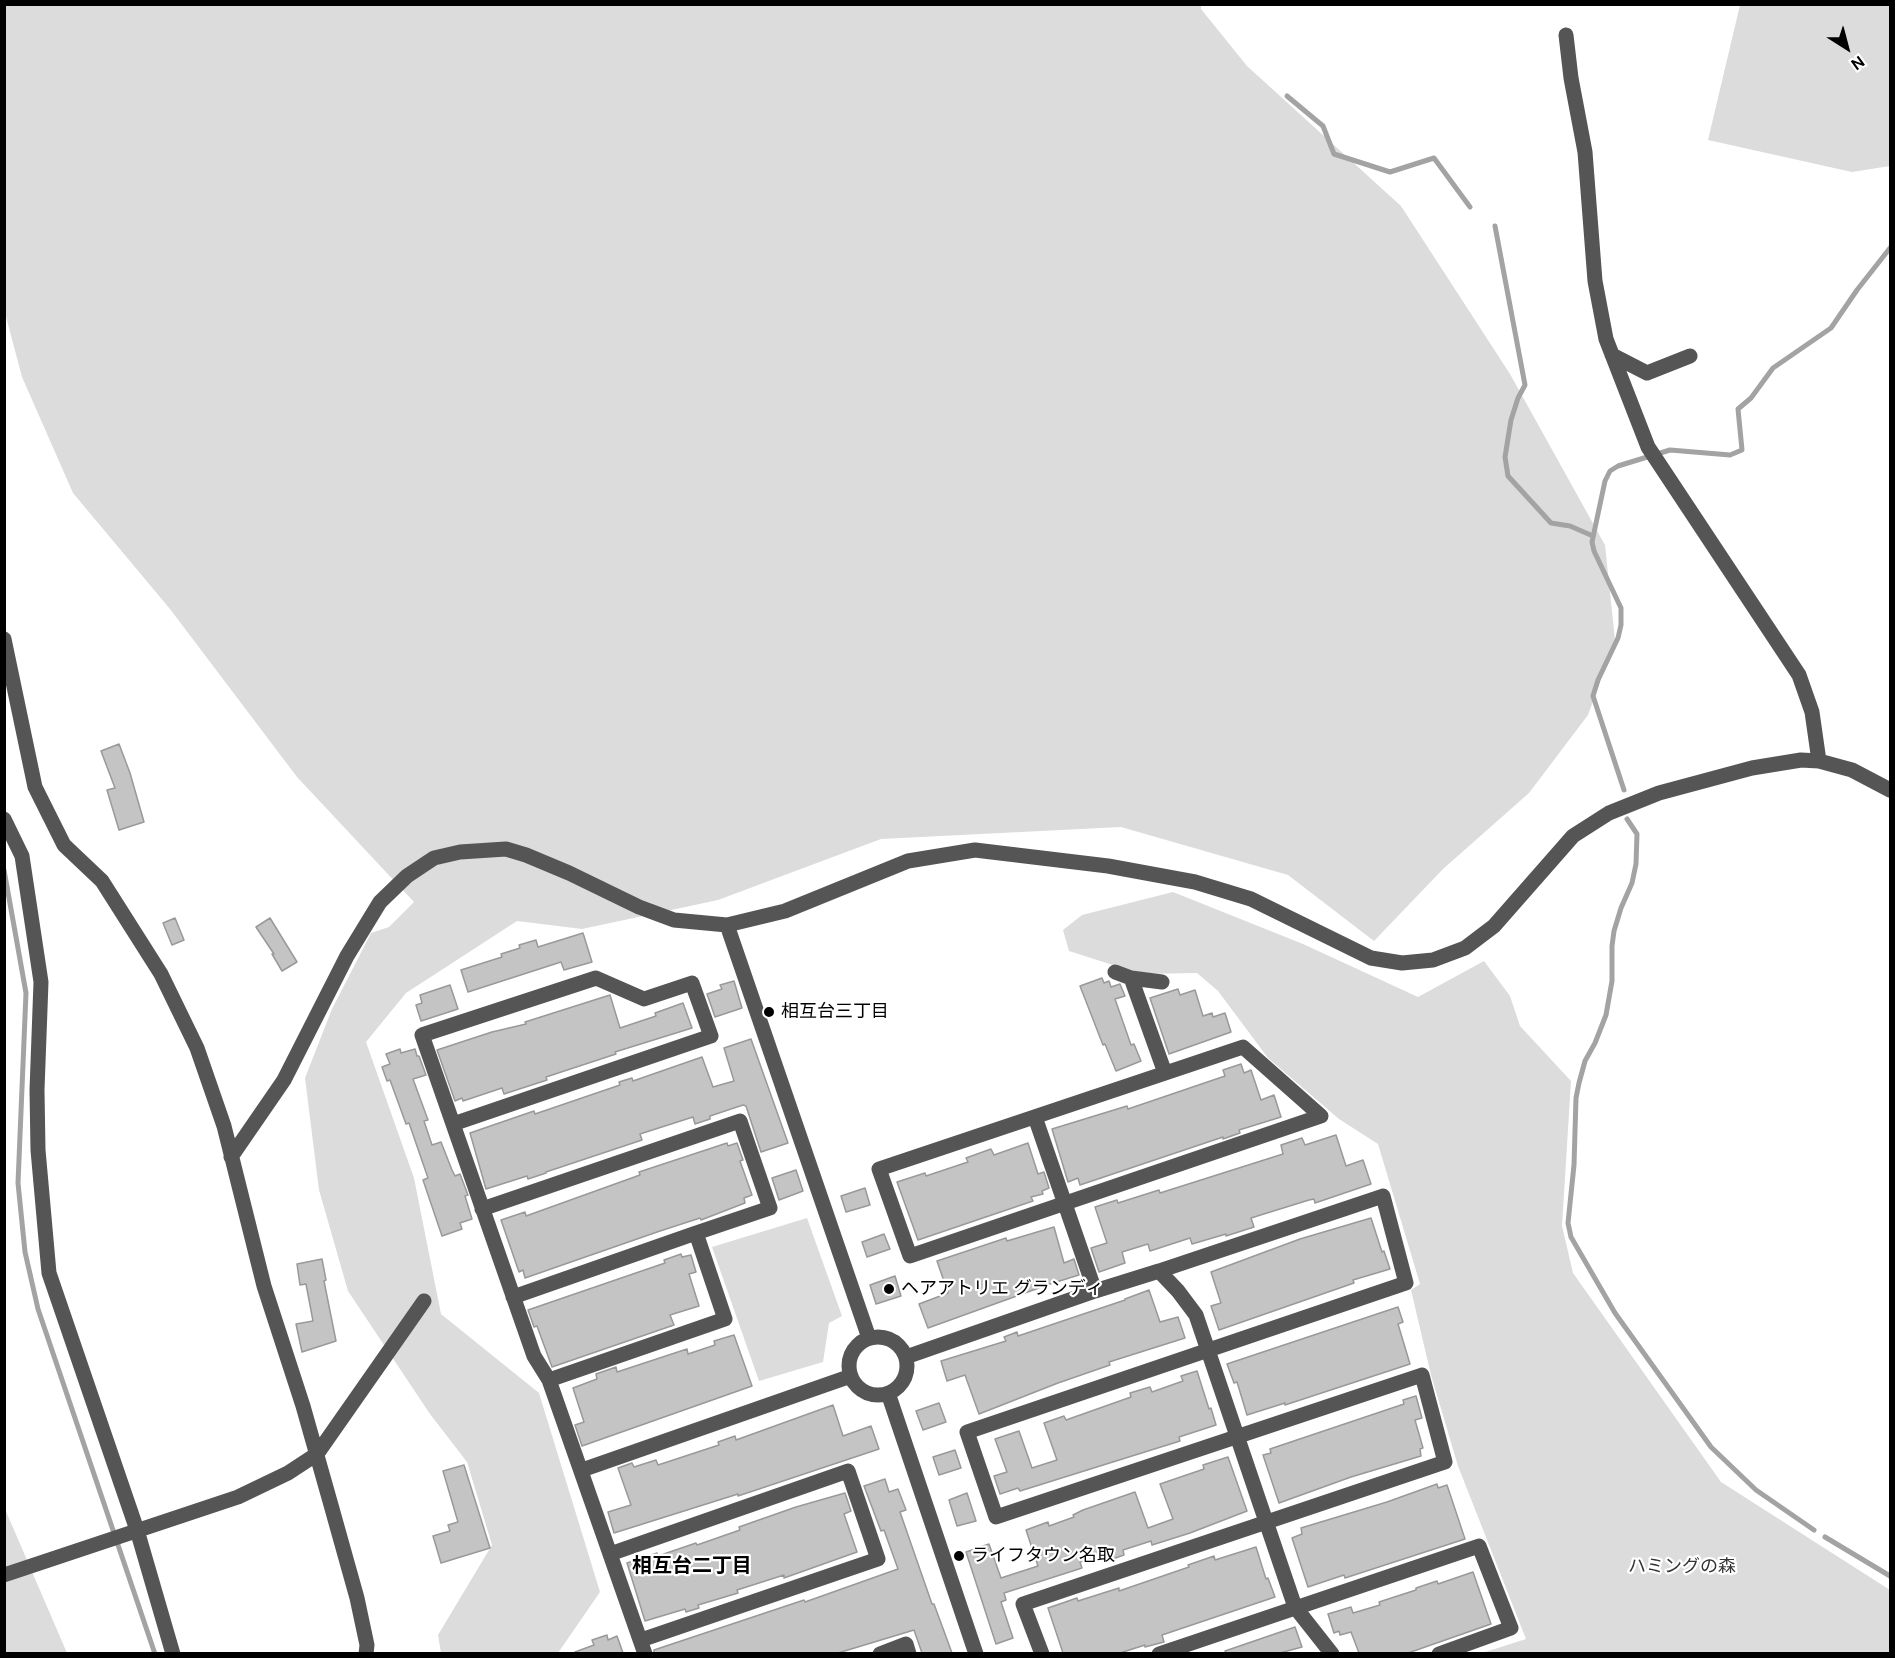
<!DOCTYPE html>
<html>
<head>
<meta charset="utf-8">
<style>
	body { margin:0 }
	#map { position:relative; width:1895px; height:1658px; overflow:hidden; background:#fff; font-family:"DM Sans",sans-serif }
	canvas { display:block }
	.frame { position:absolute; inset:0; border:6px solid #000; pointer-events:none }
	.north { position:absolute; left:1817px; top:18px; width:60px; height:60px; -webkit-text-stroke:4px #fff; paint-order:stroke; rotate:144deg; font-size:16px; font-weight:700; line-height:24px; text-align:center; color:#000 }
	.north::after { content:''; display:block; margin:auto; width:21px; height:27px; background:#000; clip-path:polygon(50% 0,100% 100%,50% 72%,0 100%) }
</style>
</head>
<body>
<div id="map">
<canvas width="1895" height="1658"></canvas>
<div class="frame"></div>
<div class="north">N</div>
</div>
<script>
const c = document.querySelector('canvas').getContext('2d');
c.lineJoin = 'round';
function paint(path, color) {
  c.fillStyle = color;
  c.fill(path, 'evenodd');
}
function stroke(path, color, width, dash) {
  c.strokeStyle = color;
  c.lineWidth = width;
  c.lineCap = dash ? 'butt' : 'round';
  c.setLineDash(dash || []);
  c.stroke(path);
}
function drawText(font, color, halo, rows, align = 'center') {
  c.font = font + ' "DM Sans","Noto Sans JP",sans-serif';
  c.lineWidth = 4.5;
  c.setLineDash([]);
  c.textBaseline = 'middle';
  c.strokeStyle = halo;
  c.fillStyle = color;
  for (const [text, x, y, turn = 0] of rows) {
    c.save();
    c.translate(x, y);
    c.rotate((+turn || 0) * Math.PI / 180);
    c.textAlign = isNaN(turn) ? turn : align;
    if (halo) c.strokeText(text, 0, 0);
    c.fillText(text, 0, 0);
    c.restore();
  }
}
paint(new Path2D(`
	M4,5H1201V9L1247,66L1401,206L1510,374L1605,545L1615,640L1588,715L1529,793L1443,869L1374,941L1288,875L1121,827L881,839L718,900L582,929L517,921L406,993L366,1042L414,1178L441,1314L539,1393L600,1592L558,1653H441L438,1635L492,1545L467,1462L430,1414L348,1291L319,1190L305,1078L332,1009L371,933L389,927L414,902L297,777L170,609L73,493L22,377L5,313Z
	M1740,5H1890V166L1852,172L1708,140Z
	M1173,892L1303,944L1418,997L1484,961L1510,996L1520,1026L1571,1081L1562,1226L1573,1273L1721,1482L1890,1590V1653H1482L1526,1639L1458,1466L1431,1375L1411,1290L1420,1284L1378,1144L1339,1119L1268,1058L1218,991L1197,973L1141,974L1069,951L1063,930L1082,915Z
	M807,1218L842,1316L829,1323L823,1362L759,1381L712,1247Z
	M5,1509L67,1653H5Z`), '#dcdcdc');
stroke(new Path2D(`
	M1287,96L1323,126L1334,154L1390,172L1434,158L1470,207
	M1495,226L1525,385L1518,398L1511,420L1505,457L1508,476L1551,523L1570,526L1593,536
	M1624,790L1593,696L1598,680L1618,638L1621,625V608L1594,551L1592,542L1605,481L1610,471L1618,466L1670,450L1730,455L1742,450L1738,409L1751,398L1773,368L1831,328L1857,290L1890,248
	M1627,819L1637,834L1636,864L1632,883L1621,908L1614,931L1612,946V981L1606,1015L1595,1043L1585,1061L1579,1083L1576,1098L1574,1165L1568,1223L1571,1237L1615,1313L1711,1447L1756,1490L1814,1530
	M4,870L26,993L18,1183L25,1252L38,1309L155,1654
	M1825,1537L1890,1576`), '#a3a3a3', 5);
const building = new Path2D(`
	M119,744L130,773L144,822L119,830L107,790L115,788L101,751Z
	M175,918L184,940L172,945L163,923Z
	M270,918L297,962L282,971L272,954H274L256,927Z
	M583,933L592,962L564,970L561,962L468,992L461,970L502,957L501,954L520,948L519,945L536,940L538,947Z
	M1102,978L1104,983L1109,981L1111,987L1120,984L1125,996L1115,999L1131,1045L1134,1044L1141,1061L1116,1071L1105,1044L1103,1045L1080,986Z
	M734,981L742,1008L715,1017L707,994L722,989L720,985Z
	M450,985L458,1009L421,1021L416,1005L422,1003L420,995Z
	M1178,989L1180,995L1195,990L1203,1016L1212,1013L1213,1017L1225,1013L1231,1032L1169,1054L1150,998Z
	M610,995L620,1028L656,1016L655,1013L683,1003L692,1028L615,1052L616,1054L546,1077L547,1080L504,1094L502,1088L463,1101L462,1098L455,1101L437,1050L492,1032L526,1024L525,1022Z
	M751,1039L788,1143L761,1152L746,1106L743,1105L710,1116V1119L695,1124L693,1117L640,1134L642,1140L546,1172V1173L528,1179L527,1176L486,1189L470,1133L534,1111L535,1114L620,1085L619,1082L632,1078L633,1081L702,1057L713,1087L734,1081L724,1048Z
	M400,1049L401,1053L415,1049L417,1056H419L426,1075L413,1079L428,1120L424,1121L432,1145L441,1142L452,1170L455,1176L460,1174L468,1195L465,1196L472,1219L460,1223L462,1229L442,1236L423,1180L428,1178L409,1123L406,1124L390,1080L387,1081L382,1067L390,1064L386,1054Z
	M1241,1064L1244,1073L1251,1070L1261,1100L1274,1095L1281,1117L1239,1130L1240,1133L1223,1139V1137L1080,1185L1078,1178L1068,1182L1052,1129L1127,1106L1128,1109L1178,1092L1225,1076L1223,1070Z
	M1336,1135L1346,1166L1363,1160L1371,1184L1315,1203L1314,1199L1309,1200L1251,1218L1254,1227L1226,1236V1234L1192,1244L1190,1238L1150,1251L1148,1244L1122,1252L1125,1263L1099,1272L1091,1248L1107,1243L1095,1207L1117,1200L1118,1203L1159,1190L1160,1193L1283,1154L1281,1145L1302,1138L1305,1145Z
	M727,1143L728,1146L737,1143L743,1160L740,1161L752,1195L744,1198L745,1203L701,1220L700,1218L660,1231L525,1278L523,1270L519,1272L501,1220L525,1212L526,1216L640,1175L639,1172Z
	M1028,1143L1038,1174L1044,1172L1049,1188L1042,1191L1043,1194L1031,1197L1033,1201L918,1240L897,1182L925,1173L926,1176L968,1162L966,1158L991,1149L994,1155Z
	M796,1170L803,1191L779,1200L772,1178Z
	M865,1188L870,1205L846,1212L841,1196Z
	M1371,1218L1382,1252L1384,1251L1390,1269L1353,1280L1354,1283L1219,1330L1211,1306L1221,1303L1211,1272L1300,1239Z
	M1054,1227L1064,1263L1074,1259L1079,1275L1050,1284L928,1328L919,1304L948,1293L937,1261L1006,1238L1007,1241Z
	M884,1234L890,1249L867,1257L862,1242Z
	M681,1254L682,1257L691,1255L696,1272L689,1274L699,1306L670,1315L674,1325L552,1367L537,1326L534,1327L528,1310L665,1263L664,1260Z
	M322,1259L326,1280L324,1281L336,1341L302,1352L296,1324L313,1321L306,1284L300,1285L297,1264Z
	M895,1276L901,1296L876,1304L870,1285Z
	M1149,1290L1160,1322L1178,1317L1185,1338L1109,1362L1110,1365L1058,1383L979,1414L965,1375L947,1381L941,1361L1006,1341L1004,1337L1017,1332L1018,1336L1125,1300V1299Z
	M1398,1307L1403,1322L1398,1324L1410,1364L1285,1405V1403L1247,1415L1237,1382L1234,1383L1227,1364Z
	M734,1335L752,1386L582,1446L575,1425L584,1422L573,1388L597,1379L596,1374L616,1367L617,1372L687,1349L688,1354L715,1345L714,1341Z
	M1197,1371L1209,1409L1211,1408L1216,1425L1179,1437L1180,1441L1020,1491L1018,1488L1000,1494L994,1476L1007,1472L995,1439L1019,1431L1032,1468L1057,1460L1044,1423L1064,1416L1066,1420L1131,1397L1130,1393L1150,1387L1152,1392L1183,1381L1181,1376Z
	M1416,1396L1422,1418L1415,1420L1423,1448L1420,1449L1421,1456L1351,1477L1279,1503L1263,1455L1271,1453L1270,1449L1404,1404L1403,1400Z
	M939,1403L946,1422L923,1430L916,1411Z
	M833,1405L843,1436L871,1426L879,1449L738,1496V1494L614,1533L608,1512L631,1505L618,1468L632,1463L634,1467L656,1460L658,1465L719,1445L718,1442L735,1436L736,1440Z
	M955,1450L961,1468L939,1475L933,1457Z
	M1228,1457L1247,1511L1190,1533L1152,1545L1151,1541L1123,1550L1124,1555L1107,1561L1105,1554L1080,1562L1082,1568L1004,1593L1006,1600L1001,1602L1013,1638L996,1644L966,1552L989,1544L1001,1578L1038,1566L1026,1530L1048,1522L1049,1526L1074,1517L1073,1515L1083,1510L1135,1492L1148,1528L1173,1519L1160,1484L1204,1469L1203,1465Z
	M464,1465L490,1548L441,1563L433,1536L450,1531L448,1525L458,1522L443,1471Z
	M885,1479L889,1492L898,1489L906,1510L900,1512L932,1604H934L952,1653H922L914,1630L838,1653H654V1650L804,1600L805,1602L898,1569L884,1530L881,1531L864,1486Z
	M1437,1484L1438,1488L1447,1485L1465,1539L1345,1578L1344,1575L1308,1587L1292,1538L1302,1534L1301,1528L1387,1502Z
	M845,1493L851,1511L844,1514L857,1552L784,1578V1575L737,1590L738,1593L698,1605L699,1608L686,1612L685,1609L645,1621L627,1563L657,1553L658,1556L696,1543L697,1545L740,1530L739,1527L796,1507Z
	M967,1493L976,1521L957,1526L949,1500Z
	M1256,1547L1266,1579L1268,1578L1275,1597L1162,1635L1164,1642L1145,1647V1645L1120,1653H1063L1048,1608L1077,1598L1078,1601L1119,1588V1591L1189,1567L1188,1565L1214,1556L1215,1560Z
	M1473,1572L1491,1624L1408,1653H1359L1351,1632L1340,1635L1339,1631L1334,1633L1328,1614L1351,1607L1353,1613L1380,1605L1379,1602L1416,1590V1588L1437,1581L1438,1584Z
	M1295,1627L1302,1647L1280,1653H1226L1225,1651Z
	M607,1635L608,1640L617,1636L623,1653H575V1652L594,1645L592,1640Z`);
paint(building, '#c4c4c4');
stroke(building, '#999', 1.5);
stroke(new Path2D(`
	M1566,35L1571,78L1585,152L1595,281L1606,339L1648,447L1799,675L1812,712L1819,761
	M1612,355L1647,373L1690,356
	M4,639L35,787L64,845L102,881L161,974L197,1048L224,1126L264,1286L303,1406L331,1505L357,1598L367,1645L366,1654
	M4,819L22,856L41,982L37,1090L38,1150L49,1273L137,1530L173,1654
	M727,925L869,1338
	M1115,972L1131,978L1162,982
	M596,978L644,999L692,983L711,1036L453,1124L422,1035Z
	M1131,978L1165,1073
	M1243,1047L1321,1116L910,1256L879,1169Z
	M1035,1117L1095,1291
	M453,1124L534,1356L549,1380L645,1654
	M231,1157L284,1080L347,956L380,902L407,876L434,858L460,852L506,849L526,855L569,873L639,907L674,920L727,925L785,911L908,861L975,850L1108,866L1195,882L1251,899L1371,958L1402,963L1433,960L1465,948L1494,926L1573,836L1609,813L1659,793L1752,768L1801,760L1819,761L1852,770L1890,790
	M482,1209L740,1121L770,1208L696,1233L725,1319L549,1380
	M513,1297L696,1233
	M849 1366a29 29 0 1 1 58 0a29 29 0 1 1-58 0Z
	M906,1357L1095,1291L1159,1271L1178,1291L1196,1315L1295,1607L1332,1654
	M888,1393L976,1654
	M582,1470L851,1376
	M610,1554L848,1471L878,1559L641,1640
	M4,1575L238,1497L288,1473L317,1454L424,1301
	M880,1654L906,1644L909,1654
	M1042,1654L1023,1604L1445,1462L1422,1375L996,1517L967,1432L1406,1283L1383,1196L1159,1271
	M1159,1654L1479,1546L1511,1628L1439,1654`), '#555', 15);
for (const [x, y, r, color] of [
	[769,1012,6,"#000"],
	[889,1289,6,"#000"],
	[959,1556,6,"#000"]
]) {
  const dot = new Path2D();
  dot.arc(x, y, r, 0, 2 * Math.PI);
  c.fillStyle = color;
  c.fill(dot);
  stroke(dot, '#fff', 2);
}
drawText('18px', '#000', '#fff', [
	["相互台三丁目",781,1012],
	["ヘアアトリエ グランディ",901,1289],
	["ライフタウン名取",971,1556]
], 'left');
drawText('18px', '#333', '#fff', [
	["ハミングの森",1682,1567]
]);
drawText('bold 20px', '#000', '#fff', [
	["相互台二丁目",692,1567]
]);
</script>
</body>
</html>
